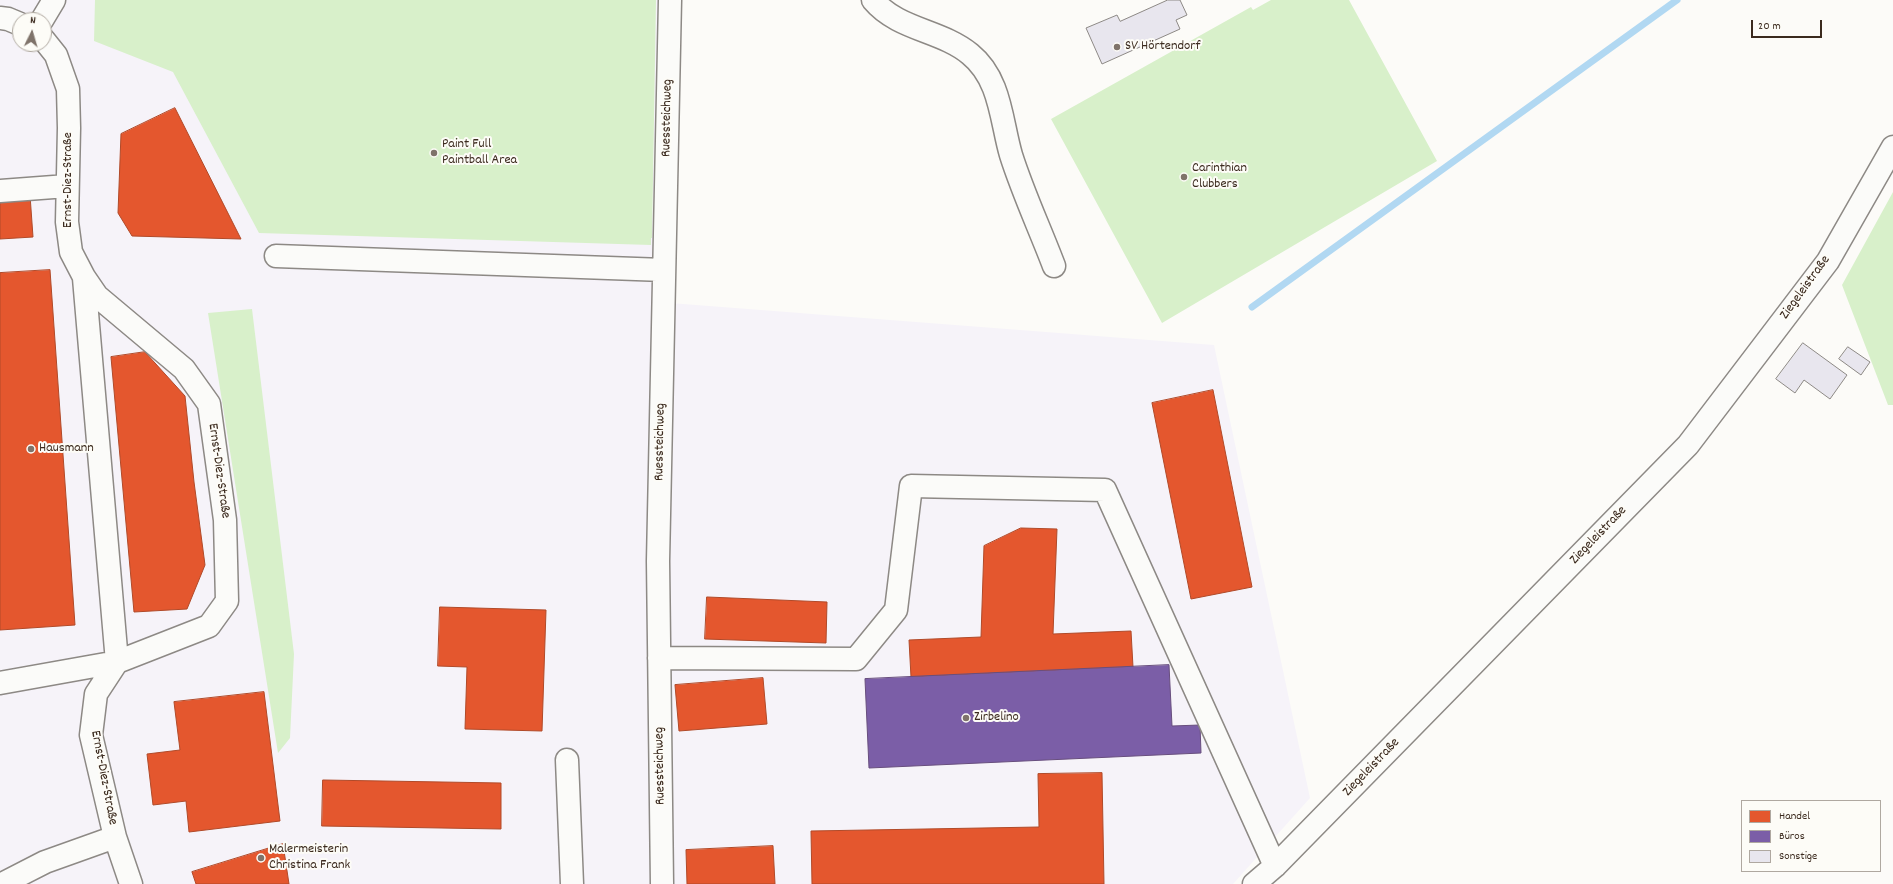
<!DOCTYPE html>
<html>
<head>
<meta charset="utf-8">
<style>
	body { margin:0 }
	#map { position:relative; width:1893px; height:884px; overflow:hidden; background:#fcfbf8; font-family:Dekko,sans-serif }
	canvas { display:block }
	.legend { position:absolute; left:1741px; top:800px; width:140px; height:72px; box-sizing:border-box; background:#fdfcf7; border:1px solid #afa8a0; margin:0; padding:5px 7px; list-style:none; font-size:12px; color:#3b2a1e }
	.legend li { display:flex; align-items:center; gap:8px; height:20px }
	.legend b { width:20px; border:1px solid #afa8a0 }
	.north { position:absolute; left:12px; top:12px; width:40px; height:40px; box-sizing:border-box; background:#fdfcf7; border:1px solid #afa8a0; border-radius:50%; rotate:5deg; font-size:11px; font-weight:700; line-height:16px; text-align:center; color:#3b2a1e }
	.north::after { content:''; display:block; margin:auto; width:14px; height:18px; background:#7f736a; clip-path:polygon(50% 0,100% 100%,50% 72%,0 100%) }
	.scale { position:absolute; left:1751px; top:20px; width:71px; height:18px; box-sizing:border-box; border:2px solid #3b2a1e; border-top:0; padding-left:5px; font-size:12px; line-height:14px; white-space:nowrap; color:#3b2a1e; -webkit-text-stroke:3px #fdfcf7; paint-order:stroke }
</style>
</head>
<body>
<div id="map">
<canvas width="1893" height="884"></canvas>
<ul class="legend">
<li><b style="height:11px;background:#e4572e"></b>Handel</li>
<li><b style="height:11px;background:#7b5ea7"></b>Büros</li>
<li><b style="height:11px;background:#e8e6ee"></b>Sonstige</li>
</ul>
<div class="north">N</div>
<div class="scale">20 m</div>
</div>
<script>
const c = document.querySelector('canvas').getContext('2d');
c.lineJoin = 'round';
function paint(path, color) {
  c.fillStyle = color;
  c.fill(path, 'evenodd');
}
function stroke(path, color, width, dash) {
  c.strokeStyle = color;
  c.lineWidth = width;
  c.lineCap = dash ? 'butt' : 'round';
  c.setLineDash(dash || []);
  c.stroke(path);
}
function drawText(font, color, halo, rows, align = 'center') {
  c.font = font + ' Dekko,sans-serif';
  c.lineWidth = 4;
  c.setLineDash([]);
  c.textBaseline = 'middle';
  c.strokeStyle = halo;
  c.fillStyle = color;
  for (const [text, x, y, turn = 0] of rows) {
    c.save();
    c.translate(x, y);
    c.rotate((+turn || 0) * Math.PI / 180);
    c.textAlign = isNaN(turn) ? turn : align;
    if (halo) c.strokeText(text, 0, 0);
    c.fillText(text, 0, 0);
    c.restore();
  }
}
paint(new Path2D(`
	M0,0H662L657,302L1214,345L1310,798L1233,884H0ZM20,20H44V44H20Z`), '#f6f3f9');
paint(new Path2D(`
	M95,0H656L652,238H651V245L259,233L173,72L94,41Z
	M1271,0H1349L1437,161L1162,323L1051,119L1251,7L1253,10Z
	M1893,192V405H1888L1842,285Z
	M252,309L294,654L290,738L278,753L208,313Z`), '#d8f0ca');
const shops = new Path2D(`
	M175,108L241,239L132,236L118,213L121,134Z
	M30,195L33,237L0,239V197Z
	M50,270L75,625L0,630V273Z
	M145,352L185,396L194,482L205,565L187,609L134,612L111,357Z
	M1213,390L1252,587L1191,599L1152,403Z
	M1021,528L1057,529L1053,634L1131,631L1133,667L911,677L909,640L981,637L984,546Z
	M707,597L827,602L826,643L705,639Z
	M440,607L546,610L542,731L465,729L467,667L438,666Z
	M763,678L767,724L679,731L675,685Z
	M264,692L280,821L189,832L186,801L153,805L147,754L180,750L174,702Z
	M1102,773L1104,884H812L811,831L1039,827L1038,774Z
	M323,780L501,783V829L322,826Z
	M283,844L289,884H196L192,872Z
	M773,846L775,884H687L686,850Z`);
paint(shops, '#e4572e');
stroke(shops, '#b14a29', 1);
const offices = new Path2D(`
	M1169,665L1172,726L1200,725L1201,753L869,768L865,679Z`);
paint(offices, '#7b5ea7');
stroke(offices, '#684e7e', 1);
stroke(new Path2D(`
	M1252,307L1677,0`), '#b1d8f2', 7);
const building = new Path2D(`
	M1168,0H1180L1187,15L1176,20L1180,29L1102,64L1086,28L1117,15L1120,21Z
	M1803,343L1847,375L1830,399L1804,380L1795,393L1776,379Z
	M1848,347L1870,362L1861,375L1839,359Z`);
paint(building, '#e8e6ee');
stroke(building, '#8d8985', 1);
const minor = new Path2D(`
	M873,0C898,30 941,30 970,54C1001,79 1001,121 1011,155C1023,193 1040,229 1054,266
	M0,18L8,19L20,24
	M42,20L54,0
	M44,40L56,55L68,89L69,128L67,222L71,252L84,277L97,296L184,369L209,404L225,520L227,601L209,626L117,662L96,694L91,735L115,837L131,884
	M0,191L67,186
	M276,256L664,270
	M659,658L856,659L896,610L911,486L1105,490L1275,866
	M0,683L117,662L84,278
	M567,760L572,884
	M2,884L45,862L115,837
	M662,884L658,561L670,0
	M1254,884L1275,866L1688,445L1828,261L1893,147`);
stroke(minor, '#8d8985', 25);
stroke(minor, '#fbfbf9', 22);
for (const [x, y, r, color] of [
	[1117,47,4,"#7f736a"],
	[434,153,4,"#7f736a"],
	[1184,177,4,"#7f736a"],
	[31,449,4,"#7f736a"],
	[966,718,4,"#7f736a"],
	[261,858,4,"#7f736a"]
]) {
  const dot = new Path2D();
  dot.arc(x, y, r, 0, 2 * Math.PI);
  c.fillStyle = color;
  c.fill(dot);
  stroke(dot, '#fdfcf7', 1.5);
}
drawText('14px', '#3b2a1e', '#fdfcf7', [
	["SV Hörtendorf",1125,47],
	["Paint Full",442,145],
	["Paintball Area",442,161],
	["Carinthian",1192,169],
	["Clubbers",1192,185],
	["Hausmann",39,449],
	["Zirbelino",974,718],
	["Malermeisterin",269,850],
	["Christina Frank",269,866]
], 'left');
drawText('14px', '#3b2a1e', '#fdfcf7', [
	["Ruessteichweg",668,118,-89],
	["Ernst-Diez-Straße",69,180,-90],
	["Ziegeleistraße",1806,288,-54],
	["Ruessteichweg",661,442,-89],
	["Ernst-Diez-Straße",218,471,82],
	["Ziegeleistraße",1599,536,-46],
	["Ruessteichweg",661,766,-91],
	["Ziegeleistraße",1372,768,-46],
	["Ernst-Diez-Straße",103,778,79]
]);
</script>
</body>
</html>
